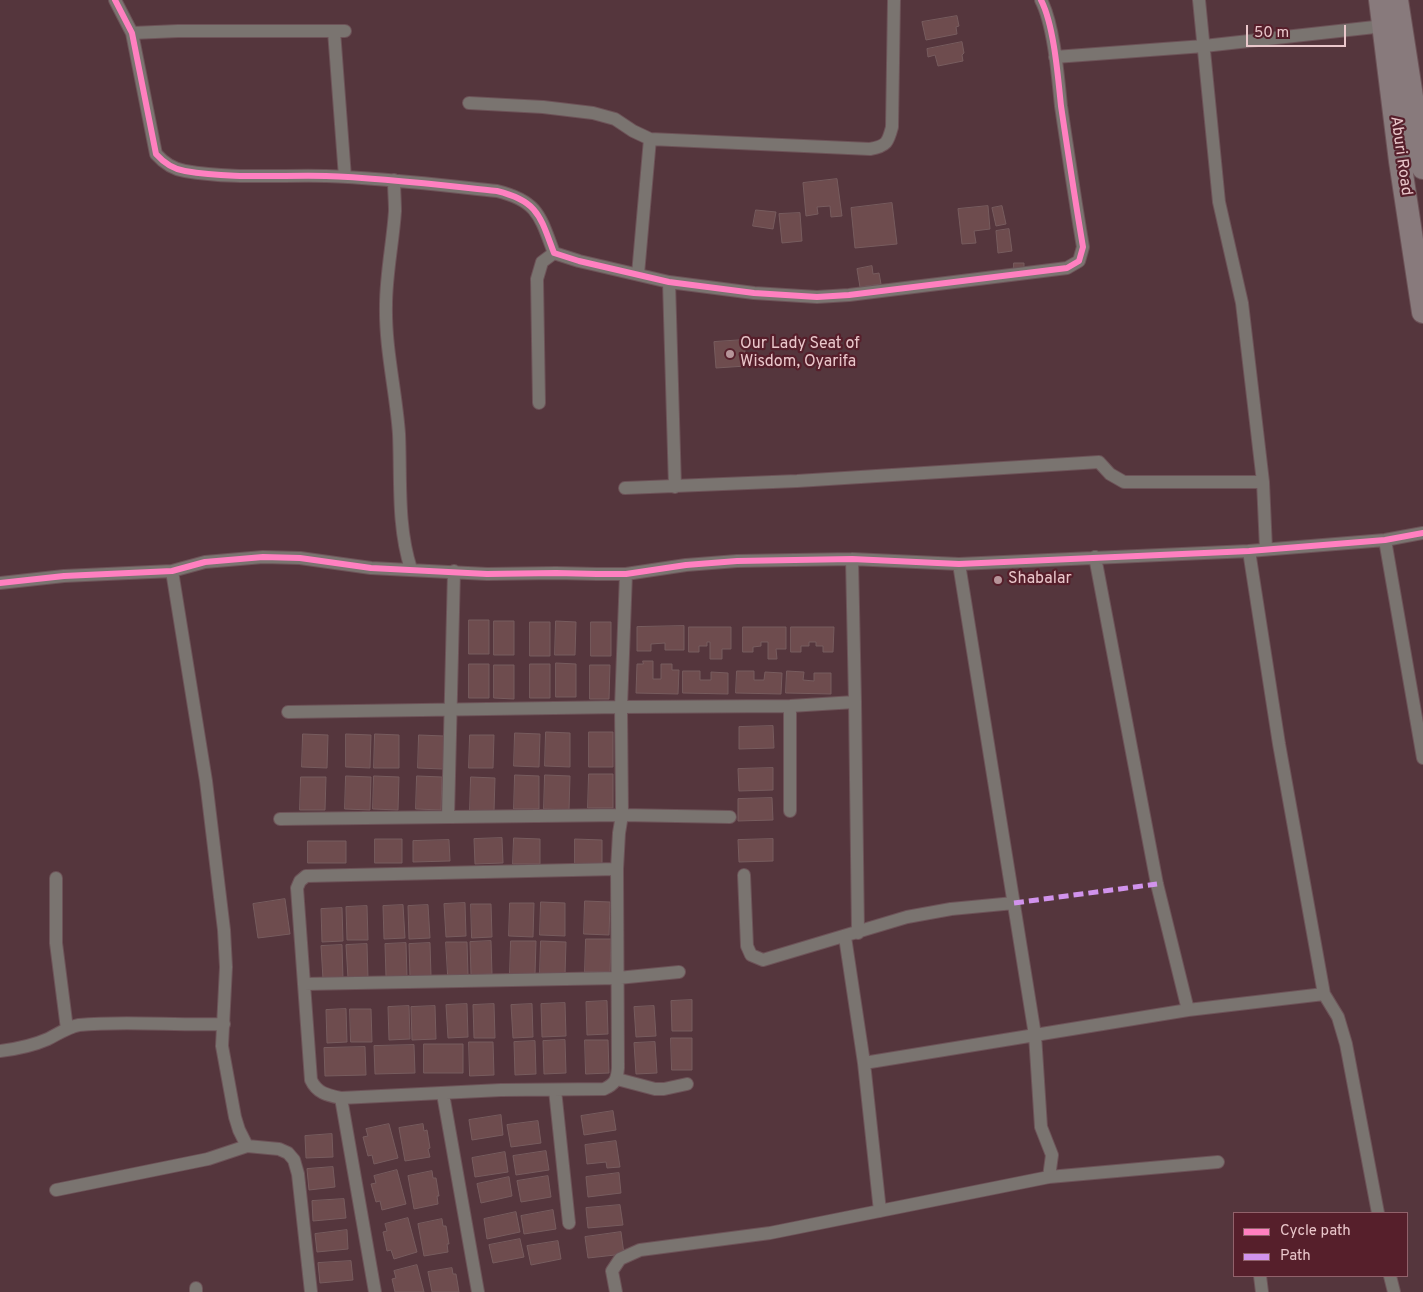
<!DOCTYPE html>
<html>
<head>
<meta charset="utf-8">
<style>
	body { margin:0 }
	#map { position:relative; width:1423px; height:1292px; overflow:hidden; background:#55363d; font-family:Overpass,sans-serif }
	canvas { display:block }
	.legend { position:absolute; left:1233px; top:1212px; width:175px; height:65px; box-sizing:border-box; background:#561f2b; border:1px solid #91626b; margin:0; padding:6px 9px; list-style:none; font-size:15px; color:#eac7cb }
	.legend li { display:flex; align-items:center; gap:10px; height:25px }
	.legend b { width:25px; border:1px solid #91626b }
	.scale { position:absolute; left:1246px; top:25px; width:100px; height:22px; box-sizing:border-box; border:2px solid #eac7cb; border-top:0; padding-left:6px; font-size:15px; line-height:18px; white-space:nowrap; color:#eac7cb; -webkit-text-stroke:4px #561f2b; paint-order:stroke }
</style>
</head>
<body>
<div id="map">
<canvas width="1423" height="1292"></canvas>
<ul class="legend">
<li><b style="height:6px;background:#ff80c0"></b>Cycle path</li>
<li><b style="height:6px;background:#d193ec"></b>Path</li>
</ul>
<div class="scale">50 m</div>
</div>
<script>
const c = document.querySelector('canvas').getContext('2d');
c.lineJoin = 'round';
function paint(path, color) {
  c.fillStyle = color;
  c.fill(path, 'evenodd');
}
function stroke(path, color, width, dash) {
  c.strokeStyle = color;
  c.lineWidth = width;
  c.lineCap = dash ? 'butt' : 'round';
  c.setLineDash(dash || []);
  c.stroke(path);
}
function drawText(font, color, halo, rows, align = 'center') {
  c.font = font + ' Overpass,sans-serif';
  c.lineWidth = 4.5;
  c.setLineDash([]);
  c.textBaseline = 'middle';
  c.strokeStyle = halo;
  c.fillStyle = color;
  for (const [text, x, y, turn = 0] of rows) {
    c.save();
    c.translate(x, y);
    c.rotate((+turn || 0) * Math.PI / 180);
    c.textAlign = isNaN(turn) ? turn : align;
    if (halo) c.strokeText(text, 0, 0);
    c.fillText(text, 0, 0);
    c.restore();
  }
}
const building = new Path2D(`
	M957,16L959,26L956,27L957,34L926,40L922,22Z
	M962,42L964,53L962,55L963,61L938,66L935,55L928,57L927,49Z
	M837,179L842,216L831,217L830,206L817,207L818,214L806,216L803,183Z
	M892,203L897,244L855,248L851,208Z
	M988,206L990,229L974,231L976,243L962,244L958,209Z
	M1002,206L1006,224L996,226L992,208Z
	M756,210L776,212L773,229L753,226Z
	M800,213L802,241L782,243L779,214Z
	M1009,229L1012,251L998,253L996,231Z
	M1014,263H1024V271L1014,272Z
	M872,266L873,274L879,273L881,284L860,287L857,269Z
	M744,340L746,366L716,368L714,342Z
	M469,620H489V654H469Z
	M494,621H514V655H494Z
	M556,621L576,622L575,655H555Z
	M530,622H550V656H530Z
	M591,622H611V656H591Z
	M684,626V650H665V643L651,644V651H637V627Z
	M689,627H731V649H722V659H710V642H707V646H699V652H689Z
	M743,627H786V649H776L777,659H768V642H761V646L753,647V652H743Z
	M791,627H834L833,652H823V646H816V642H809V646H801V652H791Z
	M643,661H653V679H661V664H672V670H679L678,694L636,693L637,664H643Z
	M556,663L576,664V697H556Z
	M469,664H489V698H469Z
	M530,664H550V698H530Z
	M494,665H514V699L494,698Z
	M590,665H610L609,699H590Z
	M683,671H700V680H711V672L728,673V694L683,693Z
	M737,671H754V680H764L765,672L782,673L781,694L736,693Z
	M787,671L804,672L803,680L814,681V673H831V694L786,693Z
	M773,726L774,748L739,749V727Z
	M546,732L570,733V767L545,766Z
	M589,732H613V767H589Z
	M515,733L540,734L539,767L514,766Z
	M303,734L328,735L327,768L302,767Z
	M346,734L371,735L370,768L346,767Z
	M375,734L399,735V768H374Z
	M419,735L444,736L443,769L418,768Z
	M470,735H494L493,768H469Z
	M773,768V790L739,791L738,769Z
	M589,774H613V808H588Z
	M515,775L539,776V809H514Z
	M545,775L570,776L569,810L544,809Z
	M346,776L371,777L370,810L345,809Z
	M374,776L399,777L398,810L373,809Z
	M417,776L442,777L441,810L416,809Z
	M301,777H326L325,810H300Z
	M471,777L495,778L494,811H470Z
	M772,798L773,820L738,821V799Z
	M502,838L503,863L475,864L474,839Z
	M514,838L540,839V864H513Z
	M375,839H402V863H375Z
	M575,839L602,840V865H575Z
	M773,839V861L739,862L738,840Z
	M449,840L450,861L413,862V841Z
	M308,841H346V863H308Z
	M285,899L290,934L258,938L253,904Z
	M585,901L610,902L609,935L584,934Z
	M541,902L565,903V936L540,935Z
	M465,903L466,936L446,937L444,904Z
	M510,903H534L533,937L509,936Z
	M471,904H491L492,937L472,938Z
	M403,905L405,938L384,939L383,906Z
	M428,905L430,938L409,939L408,906Z
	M367,906L368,940H347L346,907Z
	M342,908L343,941L322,942L321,909Z
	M586,939H611L610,972H585Z
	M491,941L492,974L471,975L470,942Z
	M511,941H536L535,974H510Z
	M541,941L566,942L565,975L540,974Z
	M446,942H467L468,975H448Z
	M406,943L407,977H386L385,944Z
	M430,943L431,976L410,977L409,944Z
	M367,944L368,978H348L346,945Z
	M342,945L343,979H323L321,946Z
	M692,1000V1031H672L671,1001Z
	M607,1001L608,1034L587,1035L586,1002Z
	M565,1003L566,1036L542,1037L541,1004Z
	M467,1004L468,1037L448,1038L446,1005Z
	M494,1004L495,1038H474L473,1005Z
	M532,1004L533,1037L513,1038L511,1005Z
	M409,1006L410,1039L389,1040L388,1007Z
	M435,1006L436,1039L412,1040L411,1007Z
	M654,1006L656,1036L636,1037L634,1007Z
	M346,1009L347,1042L327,1043L326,1010Z
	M350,1009H371L372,1042H351Z
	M671,1038H692V1070H672Z
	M565,1040L566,1073L544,1074L543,1041Z
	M585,1040H608L609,1073L586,1074Z
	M535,1041L536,1074L515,1075L514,1042Z
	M469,1042H493L494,1075L470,1076Z
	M655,1042L657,1073L636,1074L634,1043Z
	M424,1044H463V1073H424Z
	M414,1045L415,1073L375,1074L374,1046Z
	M365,1047L366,1075L325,1076L324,1048Z
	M613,1111L616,1130L584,1135L581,1116Z
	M501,1115L503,1135L472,1140L469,1120Z
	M538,1121L541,1143L511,1147L507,1125Z
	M389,1124L398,1158L374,1164L372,1155L368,1156L363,1137L368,1136L366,1129Z
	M423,1124L424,1131L427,1130L430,1148L428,1149L430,1157L405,1161L399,1128Z
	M332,1134L333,1157L306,1158L305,1136Z
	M616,1141L620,1167L607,1168L606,1162L587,1164L585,1145Z
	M546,1151L549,1170L516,1175L513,1156Z
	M505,1152L508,1172L475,1177L472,1158Z
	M333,1167L335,1187L309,1190L307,1169Z
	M397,1170L406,1204L382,1210L380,1201L376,1202L371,1184L376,1183L374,1176Z
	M432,1171L433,1178H436L439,1196H437L438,1204L414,1209L408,1176Z
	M619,1173L621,1193L588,1197L586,1177Z
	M548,1176L551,1197L521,1202L517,1181Z
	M509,1177L512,1196L481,1203L477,1184Z
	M344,1199L346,1218L313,1221L312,1201Z
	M620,1205L623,1225L588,1228L586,1208Z
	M553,1210L556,1229L524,1234L521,1216Z
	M516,1212L520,1232L487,1239L484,1219Z
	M408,1218L417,1252L394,1259L391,1250L387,1251L383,1232L387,1231L385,1224Z
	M442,1219L443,1226H446L449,1244H447L448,1252L424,1256L418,1224Z
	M347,1230L348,1249L317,1252L315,1234Z
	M621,1232L624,1254L588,1258L585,1237Z
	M520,1239L524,1257L493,1263L489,1245Z
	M558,1241L561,1259L531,1265L527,1246Z
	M351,1261L353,1280L320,1283L318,1263Z
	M417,1265L424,1292H395L392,1279L396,1278L394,1271Z
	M452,1268L453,1274H456L459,1292H432L428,1272Z`);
paint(building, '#6e4c4e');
stroke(building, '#775c5e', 1);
const street = new Path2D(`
	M115,0L132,33L156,154C164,163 172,169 185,171C231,179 279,175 326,176C383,178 440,185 497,191C538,201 540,216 554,253L579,261L669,282L754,293L817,297L849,295L1067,268L1079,261L1083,247C1075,200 1068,153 1061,106C1058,77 1054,25 1041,0
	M1199,0L1219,202L1242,303L1263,482L1266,549
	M334,31L345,177
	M132,33L178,31H345
	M1055,57L1204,46L1384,26
	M469,103L543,107L593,113L615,119L633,131L650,139L870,149C887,146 888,142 892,127L894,0
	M394,180C394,191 395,201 395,211C393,242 386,274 386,305C385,349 396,391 399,434C401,479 397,526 411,569
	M638,274L650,139
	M669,282L675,487
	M539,403L537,279L542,262L554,253
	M625,488L797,481L1099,462L1110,474L1124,482H1263
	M1385,540L1423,758
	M1249,551L1279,744L1324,994L1338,1017L1346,1044L1378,1213
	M1095,557L1157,884L1188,1010
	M852,559L855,702L858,933
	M172,571L206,781L224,930L226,967L222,1046L235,1117L239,1130L247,1146
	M0,583L64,576L172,571L205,562L263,557L300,558L371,568L487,574L556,573L597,574H626L686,565L737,561L852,559L959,564L1249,551L1385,540L1423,533
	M288,712L621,707L790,706L855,702
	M790,811V706
	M448,817L454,571
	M280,819L622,815L621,707L626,574
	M617,869L306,876L300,881L297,888L311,1080C317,1093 327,1095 341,1098L501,1090L604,1089C615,1084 617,1080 618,1068L617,869L619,833L622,815L730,817
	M744,875L747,946L751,955L763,960L907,917L951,909L1014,903
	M56,878V943L67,1029
	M845,937L864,1063L880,1211
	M304,984L618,978L679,972
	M0,1051C17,1049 32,1046 48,1039C58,1034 68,1027 79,1025C127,1020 176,1026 224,1024
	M864,1063L1188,1010L1324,994
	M617,1079L655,1089H664L687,1084
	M555,1090L569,1223
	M443,1094L478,1292
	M341,1098L375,1292
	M1049,1177L1218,1162
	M56,1190L208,1159L247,1146L279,1149L288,1153L294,1160L298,1174L311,1292
	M1260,1276L1262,1292
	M1390,1276L1394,1292
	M196,1288V1292
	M616,1292L612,1271L620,1259L640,1250L770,1233L1049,1177L1052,1155L1041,1127L1035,1035L959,564`);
const highway = new Path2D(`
	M1380,0L1400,161L1423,312
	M1397,0L1423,168`);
stroke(street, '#6d5358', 14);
stroke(highway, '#6d5358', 24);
stroke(street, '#7a7470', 12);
stroke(highway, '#887a7c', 22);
stroke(new Path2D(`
	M1014,903L1157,884`), '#d193ec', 5, [10, 5]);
stroke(new Path2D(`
	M115,0L132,33L156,154C164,163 172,169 185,171C231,179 279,175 326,176C383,178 440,185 497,191C538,201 540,216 554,253L579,261L669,282L754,293L817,297L849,295L1067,268L1079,261L1083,247C1075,200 1068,153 1061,106C1058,77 1054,25 1041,0
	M0,583L64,576L172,571L205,562L263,557L300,558L371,568L487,574L556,573L597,574H626L686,565L737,561L852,559L959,564L1249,551L1385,540L1423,533`), '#ff80c0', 6);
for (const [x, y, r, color] of [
	[730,354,5,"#b69499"],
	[998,580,5,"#b69499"]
]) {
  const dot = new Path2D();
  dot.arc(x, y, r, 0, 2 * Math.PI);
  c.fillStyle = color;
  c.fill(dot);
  stroke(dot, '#561f2b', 2);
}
drawText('16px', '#eac7cb', '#561f2b', [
	["Aburi Road",1400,156,82]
]);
drawText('16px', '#eac7cb', '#561f2b', [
	["Our Lady Seat of",740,345],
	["Wisdom, Oyarifa",740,363],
	["Shabalar",1008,580]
], 'left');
</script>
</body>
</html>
